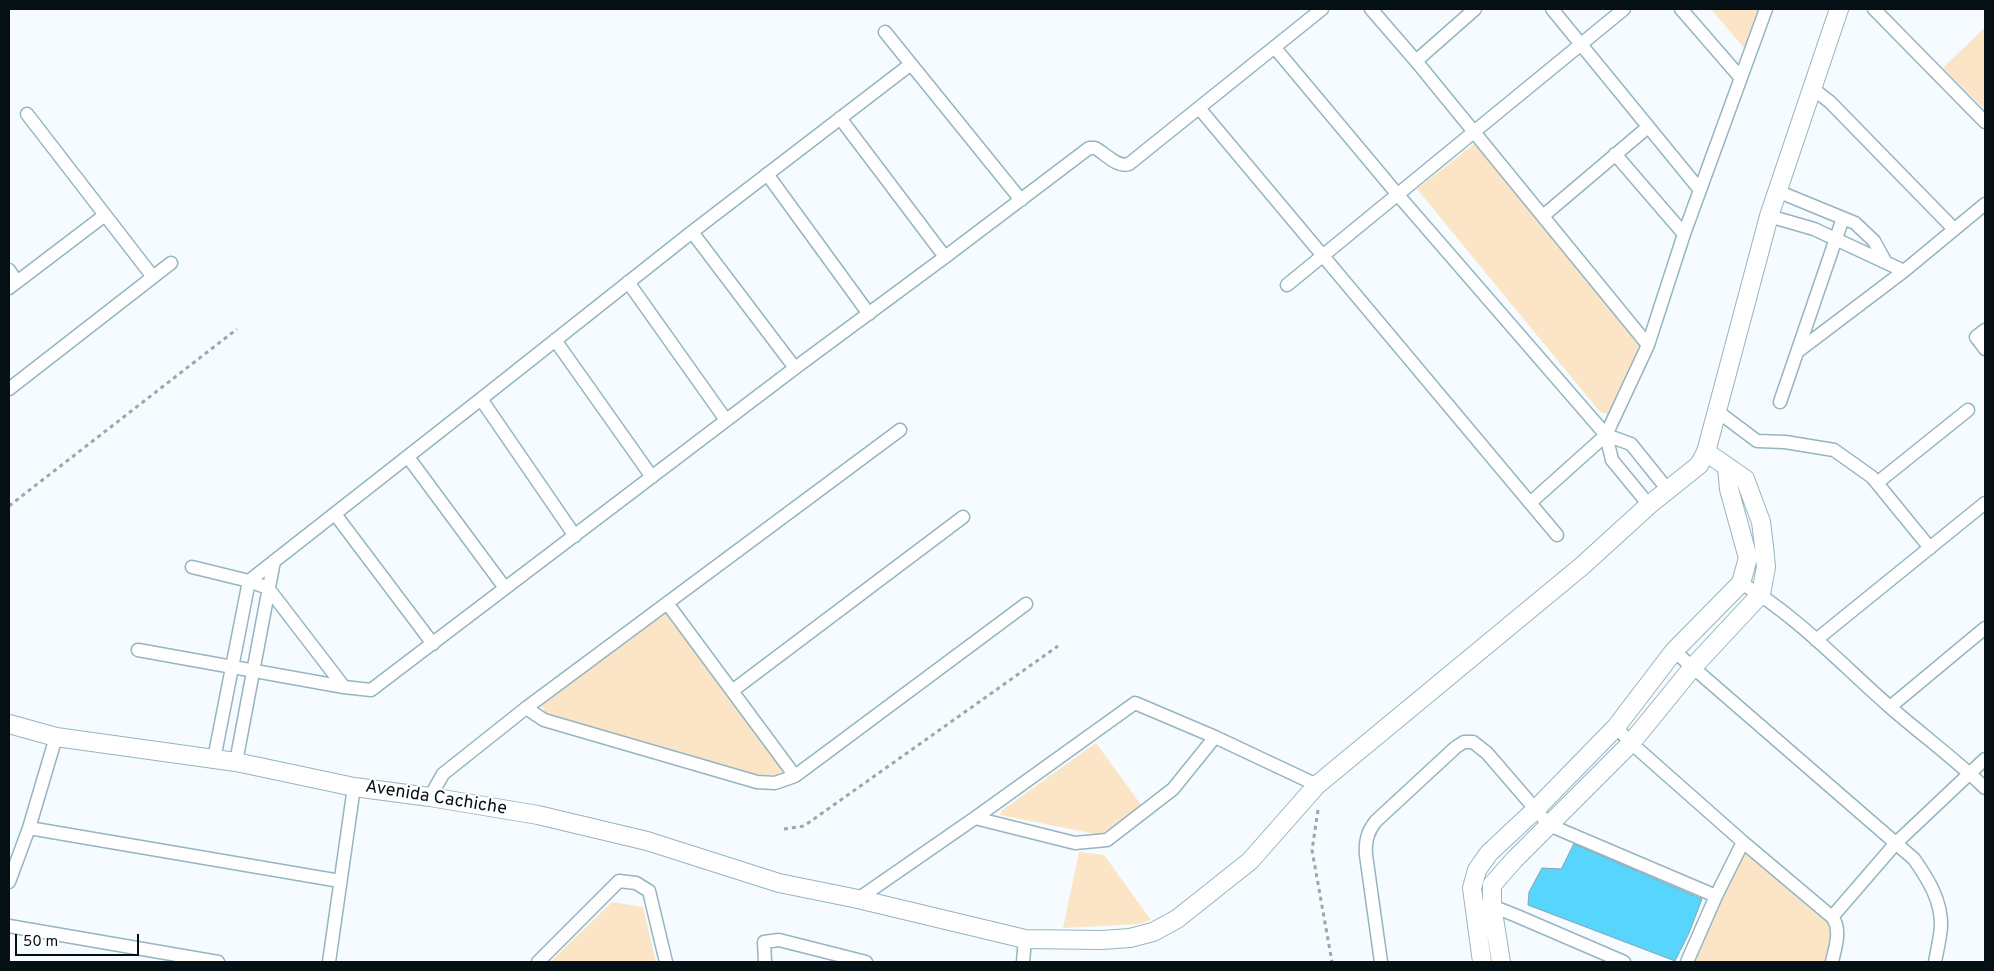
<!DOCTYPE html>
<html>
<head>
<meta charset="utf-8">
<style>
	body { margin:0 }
	#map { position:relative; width:1994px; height:971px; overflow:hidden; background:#f5fbfe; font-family:Overpass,sans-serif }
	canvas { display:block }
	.frame { position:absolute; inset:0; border:10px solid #041014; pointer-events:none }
	.scale { position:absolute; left:15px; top:934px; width:124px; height:22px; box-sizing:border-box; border:2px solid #041014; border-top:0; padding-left:6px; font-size:15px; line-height:18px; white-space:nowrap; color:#041014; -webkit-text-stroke:4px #fff; paint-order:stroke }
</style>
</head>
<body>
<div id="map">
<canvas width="1994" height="971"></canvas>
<div class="frame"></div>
<div class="scale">50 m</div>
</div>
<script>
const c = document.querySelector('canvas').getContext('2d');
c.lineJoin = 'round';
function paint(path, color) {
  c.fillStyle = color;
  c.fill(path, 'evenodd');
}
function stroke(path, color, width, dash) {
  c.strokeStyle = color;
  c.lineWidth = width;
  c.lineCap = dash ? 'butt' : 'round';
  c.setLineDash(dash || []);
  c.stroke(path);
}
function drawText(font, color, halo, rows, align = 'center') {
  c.font = font + ' Overpass,sans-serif';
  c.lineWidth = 4;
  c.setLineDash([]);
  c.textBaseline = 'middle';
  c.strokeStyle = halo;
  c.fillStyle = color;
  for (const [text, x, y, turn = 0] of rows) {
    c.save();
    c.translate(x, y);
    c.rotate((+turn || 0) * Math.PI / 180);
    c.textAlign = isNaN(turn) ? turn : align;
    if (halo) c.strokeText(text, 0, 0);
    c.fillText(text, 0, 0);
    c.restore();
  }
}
paint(new Path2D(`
	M1711,9H1764L1750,50L1745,49Z
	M1985,27V110L1943,68Z
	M1484,136L1648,338L1610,415L1600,412L1417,189Z
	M665,612L670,613L784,766L780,775L758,776L546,714L541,705Z
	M1096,743L1142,806L1100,835L1000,815L1001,811Z
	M1743,849L1834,925L1828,962H1695Z
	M1079,852L1104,855L1151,920L1139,924L1063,928Z
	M612,902L643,907L656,962H550Z`), '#fce5c7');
const building = new Path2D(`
	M1574,844L1702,899L1689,933L1675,961L1528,905L1529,892L1542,868L1561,869Z`);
paint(building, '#57d5fd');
stroke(building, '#84a4b0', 1);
const street = new Path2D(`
	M1371,9L1416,61L1648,345
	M1552,9L1700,190
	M1681,9L1740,77
	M1874,9L1985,122
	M885,32L1021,200
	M1275,48L1398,195L1606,435L1612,460L1649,505
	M1416,61L1475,9
	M1812,88L1830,102L1954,229
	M1199,108L1557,535
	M27,114L153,277
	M840,118L945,257
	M1615,154L1684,234
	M767,174L869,314
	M1777,191L1855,223L1874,241L1885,261
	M1543,216L1648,127
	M1769,216L1814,229L1904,271L1985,204
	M9,270L17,282
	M628,282L726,420
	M1287,285L1624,9
	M9,288L105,215
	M1985,330L1976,337L1985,349
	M555,340L652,477
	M1797,352L1904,271
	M795,368L692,232L911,64
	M9,389L171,263
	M1780,402L1843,218
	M1717,411L1757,441L1785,442L1834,450L1872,477L1930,548
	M1606,435L1631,444L1668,490
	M408,457L505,588
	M1877,483L1968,410
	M1530,503L1606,435L1648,345L1684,234L1766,9
	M335,514L433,644
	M575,536L481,399L692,232
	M192,567L249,581L268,588L344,687
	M1741,583C1796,615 1841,664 1890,707C1921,734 1955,759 1985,788
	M667,603L795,776
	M1816,640L1985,503
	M138,650L344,687L371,690L795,368L945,257L1089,148H1095C1105,153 1117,168 1129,164L1322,9
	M1674,651L1914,859C1928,879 1942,901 1941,927C1940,939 1937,951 1935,962
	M732,691L963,517
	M1890,707L1985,628
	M526,708L544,720L757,782L775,783L795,776L1026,604
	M1616,727L1631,743L1743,842L1832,917C1842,929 1835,948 1832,962
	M214,759L249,581L481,399
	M236,762L274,561
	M430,797L443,774L526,708L900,430
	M975,818L1075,843L1107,840L1173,789L1215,737
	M29,828L340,881
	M9,882L29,828L56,737
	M858,899L975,818L1135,703L1215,737L1317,785
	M1485,907L1492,906L1517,916L1624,962
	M1832,917L1896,843L1985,759
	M9,926L218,962
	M329,962L354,787
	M538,962L619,881L636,883L649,891L666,962
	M765,962L764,942L779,940L866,962
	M1023,962L1025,939
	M1381,962L1366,855C1365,842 1367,832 1376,821L1456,747L1464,742H1473L1487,753L1549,825L1716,896
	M1687,962L1716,896L1743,842`);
const secondary = new Path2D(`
	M9,724L56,737L236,762L354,787L430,797L538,815L647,841L779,883L858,899L1025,939L1102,940L1130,938L1153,932L1177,919L1250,861L1317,785L1582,566L1649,505L1699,465L1706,452L1769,216L1839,9
	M1482,962L1472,888L1477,870L1489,853L1535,810L1616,727L1674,651L1741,583L1748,558L1729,489L1727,467
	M1501,962L1492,906V885L1514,860L1631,743L1693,667L1761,594L1766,567L1764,546L1761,522L1745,479L1706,452`);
stroke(street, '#95b5c1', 15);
stroke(secondary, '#95b5c1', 20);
stroke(new Path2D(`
	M9,506L237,329
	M1318,810L1312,850L1332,962
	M784,829L804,826L1058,646`), '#9ea6a9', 3, [4, 4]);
stroke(street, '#fff', 12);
stroke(secondary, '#fff', 18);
drawText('18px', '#041014', '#fff', [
	["Avenida Cachiche",436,799,9]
]);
</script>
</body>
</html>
